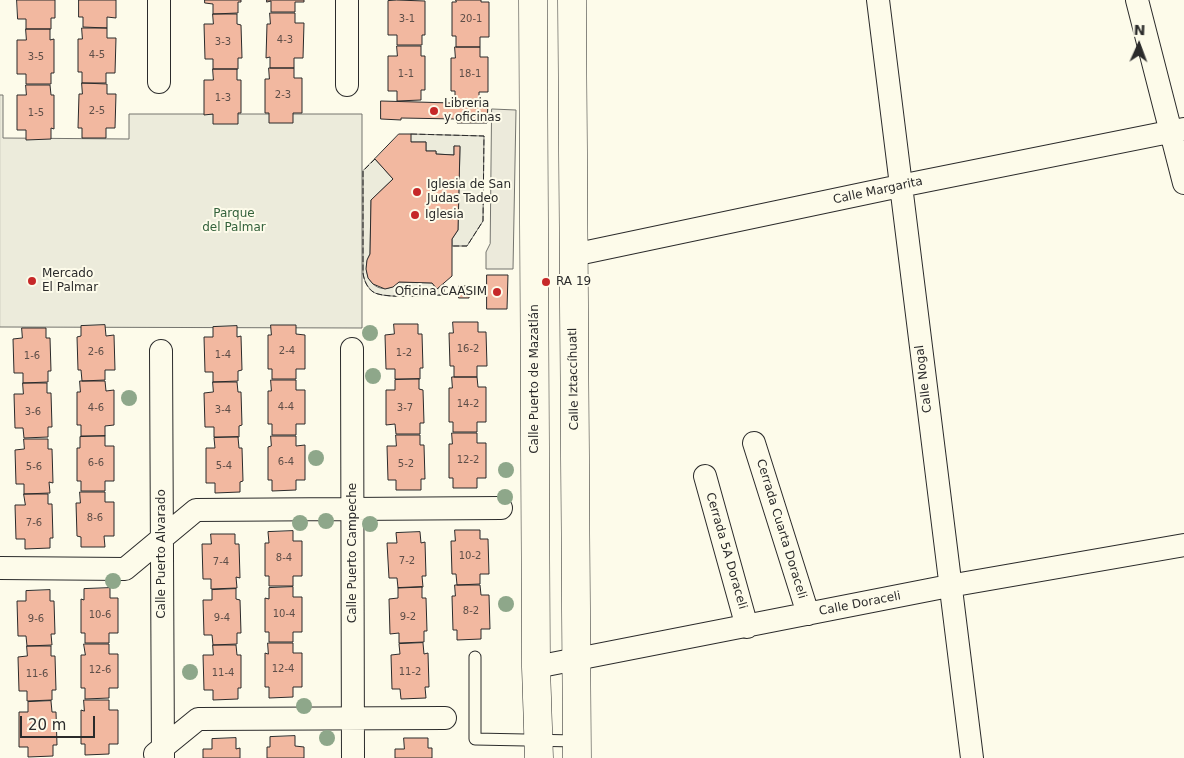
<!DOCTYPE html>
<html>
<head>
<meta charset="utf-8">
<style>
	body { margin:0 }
	#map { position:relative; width:1184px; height:758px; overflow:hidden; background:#fdfbea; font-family:"DejaVu Sans",sans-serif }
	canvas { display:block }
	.north { position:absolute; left:1114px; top:20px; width:50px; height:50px; -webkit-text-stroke:4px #fdfbea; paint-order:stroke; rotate:2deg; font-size:14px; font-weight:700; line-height:20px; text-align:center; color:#2b2b2b }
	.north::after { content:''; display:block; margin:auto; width:18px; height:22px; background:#2b2b2b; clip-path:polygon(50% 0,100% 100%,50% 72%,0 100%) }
	.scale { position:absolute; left:20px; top:716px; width:75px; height:22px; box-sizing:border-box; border:2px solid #2b2b2b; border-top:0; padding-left:6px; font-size:15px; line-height:18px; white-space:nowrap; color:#2b2b2b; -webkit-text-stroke:4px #fdfbea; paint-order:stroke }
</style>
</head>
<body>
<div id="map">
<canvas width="1184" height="758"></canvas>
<div class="north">N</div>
<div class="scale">20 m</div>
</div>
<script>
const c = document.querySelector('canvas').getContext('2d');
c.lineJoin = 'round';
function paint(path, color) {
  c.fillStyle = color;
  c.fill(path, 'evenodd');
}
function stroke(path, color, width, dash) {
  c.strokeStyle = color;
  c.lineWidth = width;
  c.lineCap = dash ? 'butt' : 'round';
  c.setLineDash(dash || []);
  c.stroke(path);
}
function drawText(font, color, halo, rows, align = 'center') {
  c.font = font + ' "DejaVu Sans",sans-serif';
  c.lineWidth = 4;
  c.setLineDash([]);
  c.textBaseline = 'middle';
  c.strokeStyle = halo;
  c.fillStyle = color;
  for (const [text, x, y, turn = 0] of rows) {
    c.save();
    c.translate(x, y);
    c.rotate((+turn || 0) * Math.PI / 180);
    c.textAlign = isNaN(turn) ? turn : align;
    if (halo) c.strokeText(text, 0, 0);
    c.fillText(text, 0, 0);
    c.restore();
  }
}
const green = new Path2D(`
	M0,95H3V138L129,139V114H362V328L0,327Z
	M411,134L484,136L483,221L467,246H452V239L458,230L460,147L454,146V155L436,154V151H426V142H411Z
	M375,159L393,179L371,200L370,254C358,275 378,301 399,282L432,283L437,289L444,284V295C427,295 389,299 375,293C368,289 364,281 363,273V171Z`);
paint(green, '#ecebdb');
stroke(green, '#74746e', 1);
const parking = new Path2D(`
	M492,109L516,110L513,269H486V252L490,244Z`);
paint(parking, '#eceadb');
stroke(parking, '#74746e', 1);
const building = new Path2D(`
	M17,0H55V18H51V29H26V19H18Z
	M79,0H116V18L107,17V28L83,27V17H79Z
	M205,0H241V2H238V13L213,14V4L205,3Z
	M267,0H304V2H295V12H271V1L267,2Z
	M397,0L425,1V35H422V45H397V35H388V1Z
	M456,0H481V2H489V37H480V47H456V36H452V2H456Z
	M270,13H295V23H304L303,58H294V68H270V57L266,58L267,24H270Z
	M213,14H237V24L241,25L242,58H238V69H213V59H205L204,24H213Z
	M82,28H107V38H116L115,73H106V83H82V72H78V39H82Z
	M26,29H50V40L54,39V73H51V84H26V74H17V40H26Z
	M397,46H421V56H425V90H421V100L397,101V91H388V56H397Z
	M455,47H480V57H488V92H479V102H455V91H451V58H455Z
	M269,68H294V78H302V113H293V123H269V113H265V79H269Z
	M213,69H237V80H241V113H238V124H213V114L204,115V80H213Z
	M82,83L107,84V94H116L115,128H106V138H82V128H78L79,94H82Z
	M26,85H50L51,95H54V129L51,128V139L26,140V130H17V95H26Z
	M381,101L488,104L487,123H457V119L401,118V120L381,119Z
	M399,134H411V142H426V151H436V154L454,155V146H460L458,230L452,239V276L437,289L432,283L399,282L393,287L385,289L373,284L368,278L366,269L367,260L370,254L371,200L393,179L375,159Z
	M487,275H508L507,309H487Z
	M459,286H469V298H459Z
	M453,322H478V332H486L487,366H477V377H454V366H450L449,333H453Z
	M394,324H418V334H422L423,368H420V379H395V369H386L385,335L394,334Z
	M105,325L106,336L114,335L115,370H105V380L82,381L81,370H78L77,337L81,336V326Z
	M271,325H296V334L305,335V369H296V379H272V369H268V335H271Z
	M237,326V337L241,336L242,370L238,371V381L213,382V372H205L204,337H213V327Z
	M22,328H46V338H50L51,371H48V382L23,383V373H14L13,339L22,338Z
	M452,377H477L478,387H486V422H477V432H453V422H449V388H452Z
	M419,379V389L423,390L424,423H420V434H396L395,424L386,425V390H395V380Z
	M271,380H296V390H305V424H296V435H272V424H268V391H271Z
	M80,381H105L106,391L114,390V425L105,426V436H81V425H77V392H80Z
	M213,382H237L238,392H241L242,425L239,426V437H214V427H205L204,393L213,392Z
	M23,383H47V393H51L52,427H48V437L24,438L23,428H15L14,394H23Z
	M452,433H477V443H486V478H477V488H453V478H449V444H452Z
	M396,435H420V445H424L425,479H421V490H396V480H388L387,446H396Z
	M105,436V446H114V481H105V491H81V481H77V448H80V437Z
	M271,436H296V446L305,445V480H296V490L272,491V480H268V447L271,446Z
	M238,437L239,448H242L243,481L240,482V492L215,493V483H206V448H215L214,438Z
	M24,439H48V449H52L53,483L49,482L50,493L24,494V484H16L15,450L24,449Z
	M80,492H105V502H114V536H104L105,547H81V537L77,536L76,503H80Z
	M24,494H48V504H52L53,538H50V548L25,549V539H16L15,505H25Z
	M455,530H480V539H488L489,574H480V584L457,585L456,574H452L451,541H455Z
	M293,531V541H302V576H293V586H269V576H265V543H269L268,532Z
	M420,532L421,543L425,542L426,576H422L423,587L398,588L397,578H389L387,543H397L396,533Z
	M211,534H235V544H239L240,578L236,577L237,588L211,589V579H203L202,544H211Z
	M455,585H480L481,595H489L490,629H481V639L457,640V630H453L452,596H455Z
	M293,587V597H302V632H293V642H269V632H265V598L269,599V588Z
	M422,587V598H426L427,631H424V642L399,643V633L390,634L389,599L398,598V588Z
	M110,588V598H118V633H109V643H85V633H81V599L84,600V589Z
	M236,589V599L240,600L241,633H237V644L213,645L212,635H204L203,600H212V590Z
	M50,590V601H54L55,634H51L52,645L27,646L26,636H18L17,601H26V591Z
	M268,643H293V653H302V687H293V697L269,698V687H265V653L268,654Z
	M423,643L424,654L428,653L429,687H425L426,698L401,699L400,689H392L391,655L400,654L399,644Z
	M84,644H109V654H118V688H109V698L85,699V688H81V655H85Z
	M213,645H236L237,655H241V688H238V699L213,700V690H204L203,655H213Z
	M27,646H51V656H55L56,690H52V700L27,701V691H19L18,657L27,656Z
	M84,700H109V710H118V744H109V754L85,755V744H81V710L84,711Z
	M51,701L52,712H56L57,745H53V756L28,757V747H19V712H28V702Z
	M295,736V746L304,747V758H267V747H270V737Z
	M236,738V749L240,748V758H203V749H212V739Z
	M404,738H428V748H432V758H395V749H404Z`);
paint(building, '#f2b8a0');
stroke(building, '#2b2b2b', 1);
const lane = new Path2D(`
	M475,657V739L576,741`);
const street = new Path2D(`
	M159,0V82
	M347,0V85
	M878,0L972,758
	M1137,0L1184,183
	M573,255L900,186L1184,129
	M352,349L353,758
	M161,351L163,758
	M754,443L808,614
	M705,476L747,627
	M0,568L125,569L196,510L501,508
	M536,667L949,586L1184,545
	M155,754L198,719L445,718`);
const secondary = new Path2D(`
	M533,0L536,667L539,758
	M572,0L577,758`);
stroke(lane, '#2b2b2b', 13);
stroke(street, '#2b2b2b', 24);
stroke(secondary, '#2b2b2b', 29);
stroke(lane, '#fdfbea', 11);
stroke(street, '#fdfbea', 22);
stroke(secondary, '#fdfbea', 28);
stroke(new Path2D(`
	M411,134L484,136L483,221L467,246H452
	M375,159L363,171V273C364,281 368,290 375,293C391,299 426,295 444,295V284`), '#2b2b2b', 1, [6, 2.5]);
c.fillStyle = '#8ea78a';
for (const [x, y] of [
	[370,333],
	[373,376],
	[129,398],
	[316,458],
	[506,470],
	[505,497],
	[326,521],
	[300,523],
	[370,524],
	[113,581],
	[506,604],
	[190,672],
	[304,706],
	[327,738]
]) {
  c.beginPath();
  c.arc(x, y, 8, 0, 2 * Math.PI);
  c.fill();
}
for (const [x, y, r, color] of [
	[434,111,5,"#c62828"],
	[417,192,5,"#c62828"],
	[415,215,5,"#c62828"],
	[32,281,5,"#c62828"],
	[546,282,5,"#c62828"],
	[497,292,5,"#c62828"]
]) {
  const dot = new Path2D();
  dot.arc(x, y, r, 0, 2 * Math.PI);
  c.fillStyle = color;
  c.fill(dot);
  stroke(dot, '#fdfbea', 2);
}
drawText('10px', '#5d4e48', null, [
	["3-1",407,19],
	["20-1",471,19],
	["4-3",285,40],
	["3-3",223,42],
	["4-5",97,55],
	["3-5",36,57],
	["1-1",406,74],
	["18-1",470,74],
	["2-3",283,95],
	["1-3",223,98],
	["2-5",97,111],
	["1-5",36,113],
	["16-2",468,349],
	["2-4",287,351],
	["2-6",96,352],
	["1-2",404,353],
	["1-4",223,355],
	["1-6",32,356],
	["14-2",468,404],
	["4-4",286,407],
	["4-6",96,408],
	["3-7",405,408],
	["3-4",223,410],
	["3-6",33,412],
	["12-2",468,460],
	["6-4",286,462],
	["6-6",96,463],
	["5-2",406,464],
	["5-4",224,466],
	["5-6",34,467],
	["8-6",95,518],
	["7-6",34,523],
	["10-2",470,556],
	["8-4",284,558],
	["7-2",407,561],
	["7-4",221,562],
	["8-2",471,611],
	["10-4",284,614],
	["10-6",100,615],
	["9-2",408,617],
	["9-4",222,618],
	["9-6",36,619],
	["12-4",283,669],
	["12-6",100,670],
	["11-2",410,672],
	["11-4",223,673],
	["11-6",37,674]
]);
drawText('12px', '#2b2b2b', '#fdfbea', [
	["Libreria",444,104],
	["y oficinas",444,118],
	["Iglesia de San",427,185],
	["Judas Tadeo",427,199],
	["Iglesia",425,215],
	["Mercado",42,274],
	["El Palmar",42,288],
	["RA 19",556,282],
	["Oficina CAASIM",487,292,"right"]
], 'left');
drawText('12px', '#2b2b2b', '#fdfbea', [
	["Calle Margarita",878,191,-12],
	["Calle Puerto de Mazatlán",535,379,-90],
	["Calle Iztaccíhuatl",574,379,-91],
	["Calle Nogal",924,379,-97],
	["Cerrada Cuarta Doraceli",781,529,73],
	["Cerrada 5A Doraceli",726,551,74],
	["Calle Puerto Campeche",353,553,-90],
	["Calle Puerto Alvarado",162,554,-90],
	["Calle Doraceli",860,604,-11]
]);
drawText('12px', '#34623c', '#fdfbea', [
	["Parque",234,214],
	["del Palmar",234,228]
]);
</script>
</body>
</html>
